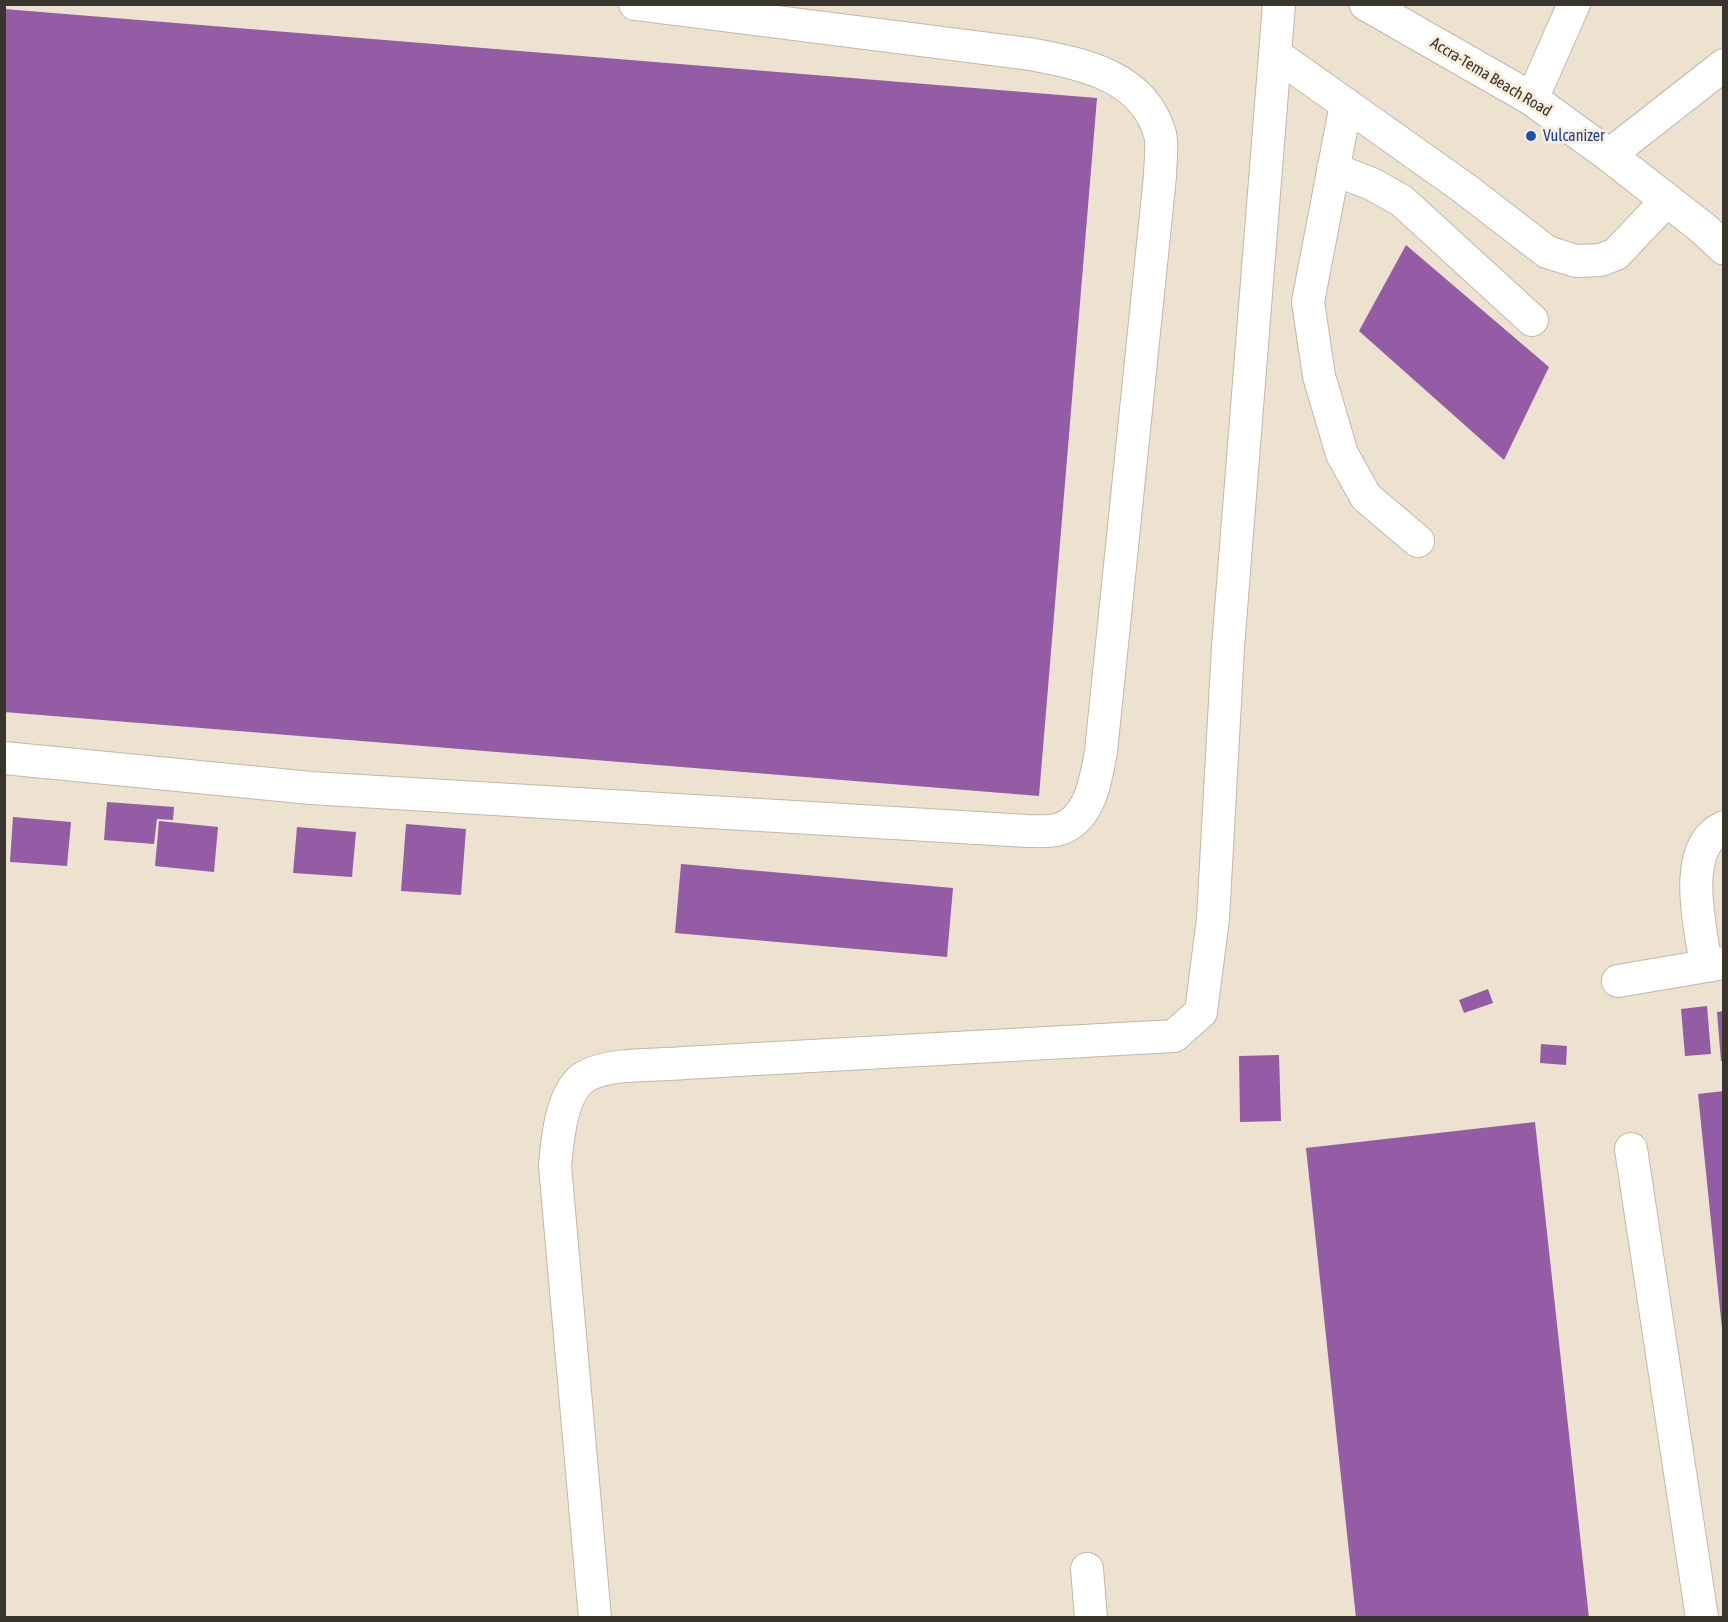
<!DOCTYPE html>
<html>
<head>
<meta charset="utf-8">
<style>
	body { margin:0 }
	#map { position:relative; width:1728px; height:1622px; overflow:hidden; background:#ede1d0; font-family:"Asap Condensed",sans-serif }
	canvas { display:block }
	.frame { position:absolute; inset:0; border:6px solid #39342e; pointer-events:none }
</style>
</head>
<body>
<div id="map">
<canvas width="1728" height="1622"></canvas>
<div class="frame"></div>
</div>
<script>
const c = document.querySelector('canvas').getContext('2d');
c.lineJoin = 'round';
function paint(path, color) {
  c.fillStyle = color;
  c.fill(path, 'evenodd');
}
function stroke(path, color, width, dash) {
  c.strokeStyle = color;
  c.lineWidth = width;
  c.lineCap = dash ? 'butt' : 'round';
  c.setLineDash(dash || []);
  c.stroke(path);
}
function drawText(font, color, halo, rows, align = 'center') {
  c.font = font + ' "Asap Condensed",sans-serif';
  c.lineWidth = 6;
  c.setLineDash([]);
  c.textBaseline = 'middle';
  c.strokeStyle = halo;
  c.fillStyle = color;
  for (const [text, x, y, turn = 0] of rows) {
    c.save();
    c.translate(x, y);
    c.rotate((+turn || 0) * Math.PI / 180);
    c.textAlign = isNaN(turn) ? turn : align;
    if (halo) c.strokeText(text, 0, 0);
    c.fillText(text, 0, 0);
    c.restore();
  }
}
paint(new Path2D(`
	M4,9L1097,98L1039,796L4,712Z
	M1406,245L1549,367L1504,460L1359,331Z
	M107,802L174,807L173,820L157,819L154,844L104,840Z
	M13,817L71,822L67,866L10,862Z
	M159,821L218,827L214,872L155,866Z
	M406,824L466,829L461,895L401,891Z
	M297,827L356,832L352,877L293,873Z
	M681,864L953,888L947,957L675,933Z
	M1488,989L1493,1003L1464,1013L1459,1000Z
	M1707,1006L1711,1054L1685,1056L1681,1009Z
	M1724,1011V1061H1721L1717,1012Z
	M1541,1044L1567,1046L1566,1065L1540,1063Z
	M1279,1055L1281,1121L1240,1122L1239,1056Z
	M1724,1091V1329H1722L1698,1094Z
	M1535,1122L1589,1618H1356L1306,1148Z`), '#935ca5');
const minor = new Path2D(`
	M1275,54L1464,188L1547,252L1576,261L1601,260L1616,254L1667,200
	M1532,99L1574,4
	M1346,104L1308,302L1319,376L1342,454L1366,497L1418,541
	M1609,155L1724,65
	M1333,169L1372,184L1402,201L1532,320
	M4,758L311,788L1027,831C1036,831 1047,832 1056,830C1090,822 1096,780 1101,751L1160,176C1160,163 1163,146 1160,134C1143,75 1082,64 1030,54L635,4
	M1706,966C1701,928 1679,847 1724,827
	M1618,981L1724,963
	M1631,1149L1702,1618
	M1087,1569L1091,1618
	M595,1618L555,1166C557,1141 561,1090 586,1076C613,1062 654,1066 684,1063L1174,1036L1201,1012L1213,919L1228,647L1279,4`);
const major = new Path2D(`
	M1366,4L1532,99L1609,155L1704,229L1724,248`);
stroke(minor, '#c3b7a7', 34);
stroke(major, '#c3b7a7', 35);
stroke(minor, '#fff', 32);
stroke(major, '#fff', 33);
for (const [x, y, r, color] of [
	[1531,136,6,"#1a4fb4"]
]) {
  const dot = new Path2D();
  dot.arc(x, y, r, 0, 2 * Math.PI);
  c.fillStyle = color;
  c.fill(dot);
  stroke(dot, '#fbeedd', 2);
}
drawText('16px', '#39342e', '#fbeedd', [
	["Accra-Tema Beach Road",1491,77,31]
]);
drawText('16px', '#164399', '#fbeedd', [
	["Vulcanizer",1543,136]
], 'left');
</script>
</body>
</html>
